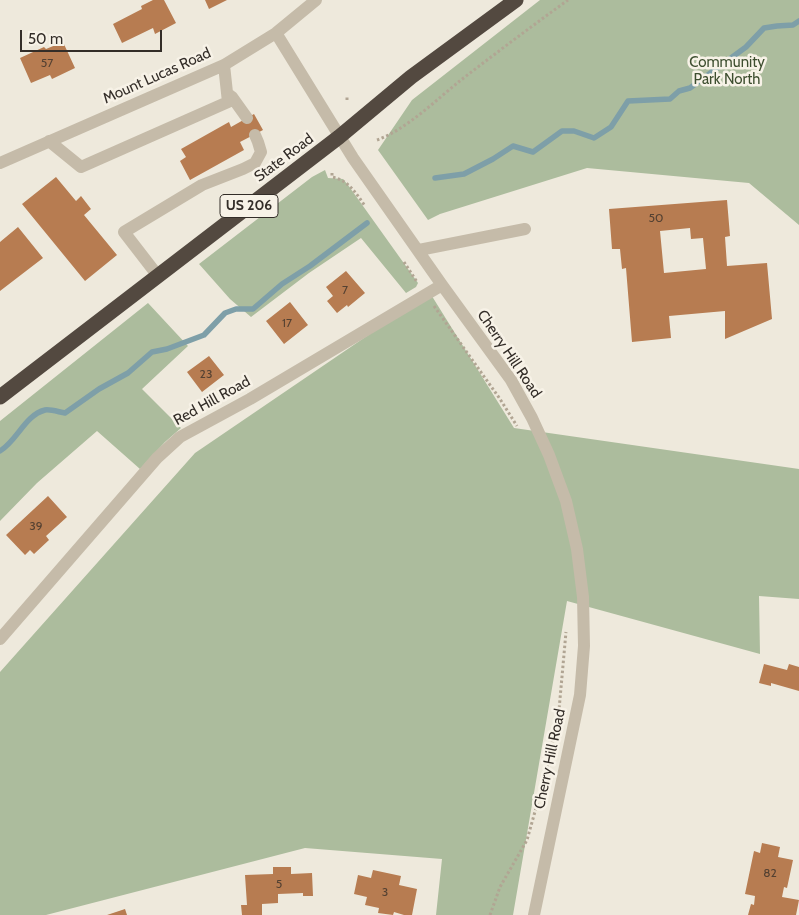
<!DOCTYPE html>
<html>
<head>
<meta charset="utf-8">
<style>
	body { margin:0 }
	#map { position:relative; width:799px; height:915px; overflow:hidden; background:#eee9dc; font-family:Cabin,sans-serif }
	canvas { display:block }
	.scale { position:absolute; left:20px; top:30px; width:142px; height:22px; box-sizing:border-box; border:2px solid #332d28; border-top:0; padding-left:6px; font-size:15px; line-height:18px; white-space:nowrap; color:#332d28; -webkit-text-stroke:4px #f7f2e7; paint-order:stroke }
</style>
</head>
<body>
<div id="map">
<canvas width="799" height="915"></canvas>
<div class="scale">50 m</div>
</div>
<script>
const c = document.querySelector('canvas').getContext('2d');
c.lineJoin = 'round';
function paint(path, color) {
  c.fillStyle = color;
  c.fill(path, 'evenodd');
}
function stroke(path, color, width, dash) {
  c.strokeStyle = color;
  c.lineWidth = width;
  c.lineCap = dash ? 'butt' : 'round';
  c.setLineDash(dash || []);
  c.stroke(path);
}
function drawText(font, color, halo, rows, align = 'center') {
  c.font = font + ' Cabin,sans-serif';
  c.lineWidth = 5;
  c.setLineDash([]);
  c.textBaseline = 'middle';
  c.strokeStyle = halo;
  c.fillStyle = color;
  for (const [text, x, y, turn = 0] of rows) {
    c.save();
    c.translate(x, y);
    c.rotate((+turn || 0) * Math.PI / 180);
    c.textAlign = isNaN(turn) ? turn : align;
    if (halo) c.strokeText(text, 0, 0);
    c.fillText(text, 0, 0);
    c.restore();
  }
}
paint(new Path2D(`
	M540,0H799V225L749,183L587,168L440,214L428,220L378,150L412,100Z
	M325,170L328,178L343,179L348,185L418,283L416,287L406,293L361,238L309,273L251,317L230,299L199,264L312,177Z
	M430,293L514,428L799,469V599L759,596L760,654L567,601L513,915H436L442,859L305,848L46,915H0V672L195,453Z
	M148,303L188,346L142,389L181,428L165,442L140,469L97,431L37,483L0,521V421Z`), '#acbc9d');
stroke(new Path2D(`
	M435,178L464,174L493,159L513,146L533,152L562,131H574L594,138L611,127L628,101L670,99L679,91L690,88L746,47L764,28L777,26L793,25L799,21
	M0,451C17,441 25,415 45,410C50,409 59,412 65,413L99,389L128,373L152,352L167,349L204,335L225,313L236,309H253L282,284L310,266L367,223`), '#7e9fa8', 5.5);
paint(new Path2D(`
	M153,0H164L176,23L155,34L153,28L122,43L113,24L142,9L141,6Z
	M205,0H227L209,9Z
	M63,42L75,68L52,79L50,75L31,83L20,58L44,47L46,49Z
	M254,114L263,130L240,142L244,150L190,180L180,161L186,157L181,149L229,122L231,127Z
	M56,177L76,201L81,196L91,209L84,215L117,255L85,281L22,204Z
	M727,200L730,236L725,237L727,266L767,263L772,319L725,339V311L669,316L671,338L632,342L626,268L622,269L620,249H612L609,209ZM690,228L691,239L703,238L706,269L664,273L660,231Z
	M18,227L43,258L0,291V242Z
	M346,271L365,293L348,307L347,305L337,313L327,301L333,296L326,287Z
	M290,302L308,325L284,344L266,321Z
	M209,356L224,375L202,392L187,372Z
	M48,496L67,517L46,536L49,540L34,554L30,550L25,555L6,535Z
	M764,664L787,670L789,664L799,667V691L771,683V686L759,683Z
	M762,843L780,847L778,857L793,860L787,888L784,887L782,897L799,900L796,915H748L751,904L754,905L755,896L745,894L754,851L760,853Z
	M273,867H291V874L312,873L313,896H303V893L278,894V903L262,904V915H242L241,905H247L245,875L273,874Z
	M373,870L401,876L399,885L417,889L412,915H404L394,912L393,915L378,913L379,908L365,905L367,897L354,894L358,875L371,878Z
	M125,909L127,915H107Z`), '#b77c51');
stroke(new Path2D(`
	M347,100V96
	M377,140C407,129 436,100 461,80C496,53 532,26 568,0
	M332,173V177C348,180 356,193 365,206
	M404,262L417,282
	M434,306L500,399L517,426
	M490,915L500,887L527,840L545,776L559,710L566,632`), '#b1a593', 3, [2.5, 2.5]);
stroke(new Path2D(`
	M276,33L353,158L442,285L511,380L532,418L549,455L566,501L577,549L583,597L584,646L580,695L534,915
	M228,94L232,97L247,118
	M49,141L81,167L228,102L224,65
	M0,163L224,65L276,33L316,0
	M419,250L525,229
	M158,276L124,232L202,185L243,169L255,163L261,152L258,142L255,135
	M0,639L157,458L180,437L250,399L442,285`), '#c5bba9', 12);
stroke(new Path2D(`
	M0,397L339,137L411,77L516,0`), '#534940', 15);
drawText('12px', '#544132', null, [
	["57",47,63],
	["50",656,218],
	["7",345,290],
	["17",287,323],
	["23",206,374],
	["39",36,526],
	["82",770,873],
	["5",279,884],
	["3",385,892]
]);
for (const [x, y, w] of [
	[249,206,58]
]) {
  const box = new Path2D();
  box.roundRect(x - w / 2, y - 11.5, w, 23, 4);
  c.fillStyle = '#f7f2e7';
  c.fill(box);
  stroke(box, '#332d28', 1);
}
drawText('bold 14px', '#332d28', null, [
	["US 206",249,206]
]);
drawText('15px', '#3d4e2f', '#f7f2e7', [
	["Community",727,63],
	["Park North",727,80]
]);
drawText('15px', '#332d28', '#f7f2e7', [
	["Mount Lucas Road",157,76,-24],
	["State Road",284,158,-37],
	["Cherry Hill Road",509,354,56],
	["Red Hill Road",212,401,-29],
	["Cherry Hill Road",550,759,-78]
]);
</script>
</body>
</html>
